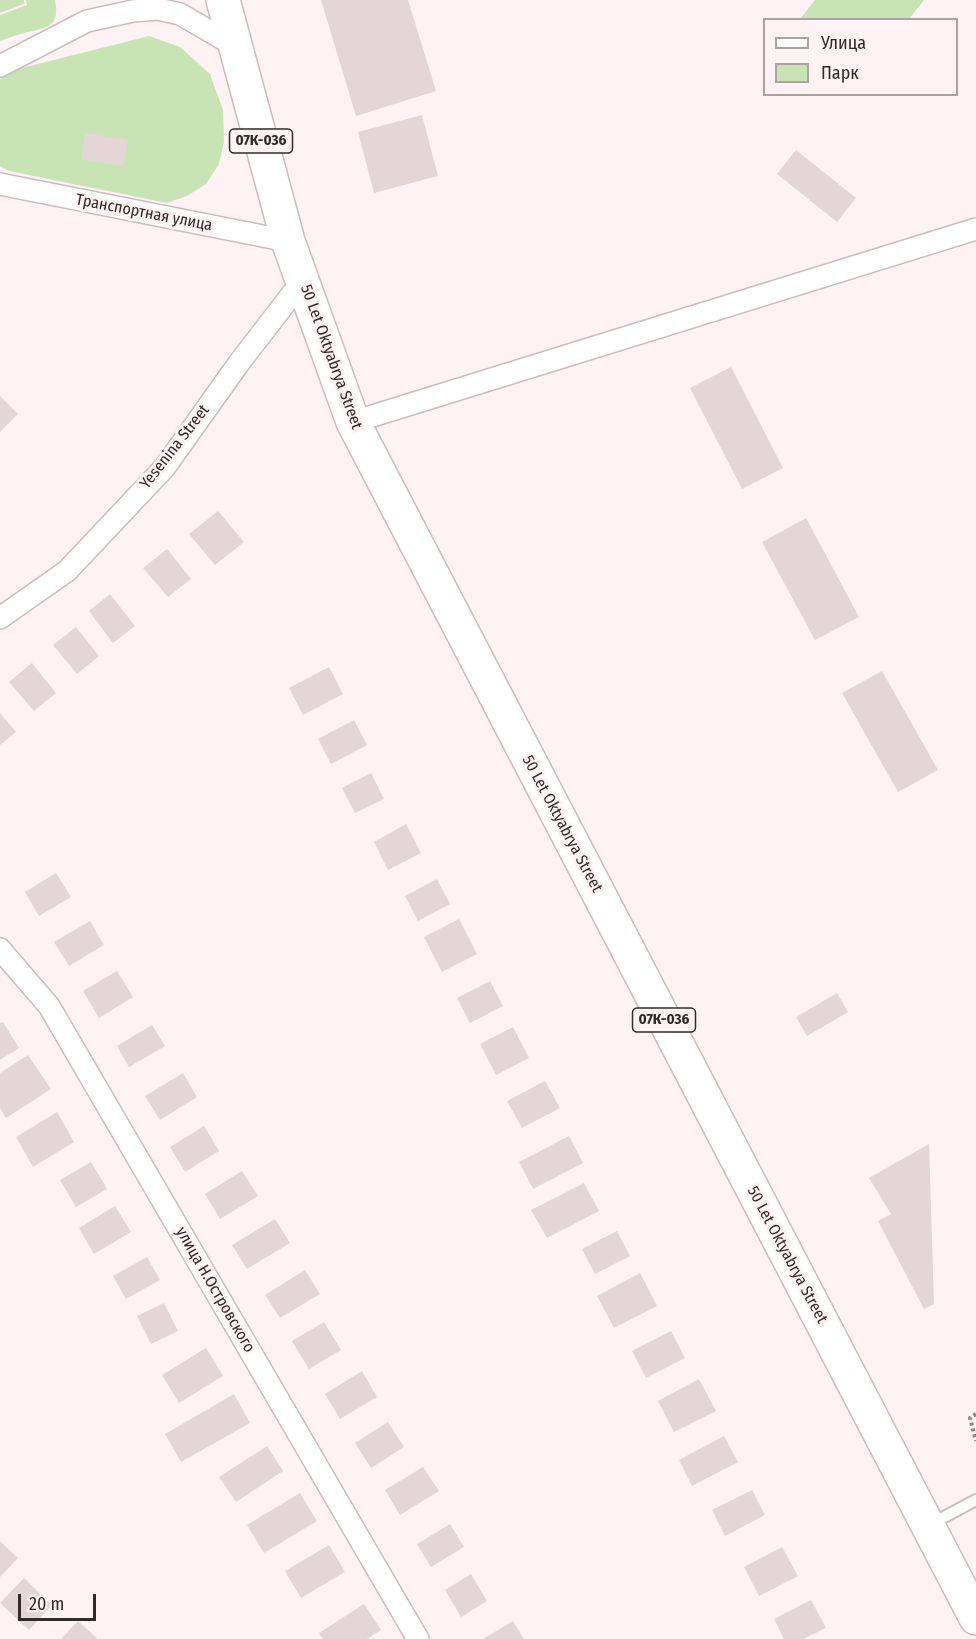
<!DOCTYPE html>
<html>
<head>
<meta charset="utf-8">
<style>
	body { margin:0 }
	#map { position:relative; width:976px; height:1639px; overflow:hidden; background:#fff2f4; font-family:"Fira Sans Condensed",sans-serif }
	canvas { display:block }
	.legend { position:absolute; left:763px; top:18px; width:195px; height:78px; box-sizing:border-box; background:#fff2f4; border:2px solid #aca2a4; margin:0; padding:8px 10px; list-style:none; font-size:18px; color:#302a2b }
	.legend li { display:flex; align-items:center; gap:12px; height:30px }
	.legend b { width:30px; border:2px solid #aca2a4 }
	.scale { position:absolute; left:18px; top:1594px; width:78px; height:27px; box-sizing:border-box; border:3px solid #302a2b; border-top:0; padding-left:8px; font-size:18px; line-height:21px; white-space:nowrap; color:#302a2b; -webkit-text-stroke:4px #fff2f4; paint-order:stroke }
</style>
</head>
<body>
<div id="map">
<canvas width="976" height="1639"></canvas>
<ul class="legend">
<li><b style="height:8px;background:#fff"></b>Улица</li>
<li><b style="height:16px;background:#c8e4b5"></b>Парк</li>
</ul>
<div class="scale">20 m</div>
</div>
<script>
const c = document.querySelector('canvas').getContext('2d');
c.lineJoin = 'round';
function paint(path, color) {
  c.fillStyle = color;
  c.fill(path, 'evenodd');
}
function stroke(path, color, width, dash) {
  c.strokeStyle = color;
  c.lineWidth = width;
  c.lineCap = dash ? 'butt' : 'round';
  c.setLineDash(dash || []);
  c.stroke(path);
}
function drawText(font, color, halo, rows, align = 'center') {
  c.font = font + ' "Fira Sans Condensed",sans-serif';
  c.lineWidth = 6;
  c.setLineDash([]);
  c.textBaseline = 'middle';
  c.strokeStyle = halo;
  c.fillStyle = color;
  for (const [text, x, y, turn = 0] of rows) {
    c.save();
    c.translate(x, y);
    c.rotate((+turn || 0) * Math.PI / 180);
    c.textAlign = isNaN(turn) ? turn : align;
    if (halo) c.strokeText(text, 0, 0);
    c.fillText(text, 0, 0);
    c.restore();
  }
}
paint(new Path2D(`
	M0,0H24V4L0,13Z
	M26,0H55C61,28 45,28 24,33C16,35 8,38 0,41V15L27,5Z
	M815,0H924L909,19H800Z
	M149,36L180,47L210,74L223,110L224,142L219,164L206,184L187,196L167,203L9,171L0,166V79L18,69Z`), '#c8e4b5');
paint(new Path2D(`
	M321,0H408L436,91L356,116Z
	M422,115L438,176L374,193L358,132Z
	M85,133L128,140L123,166L81,159Z
	M796,150L856,198L837,222L777,174Z
	M731,367L783,468L742,489L690,388Z
	M0,396L18,414L0,432Z
	M218,511L244,542L215,565L189,534Z
	M806,518L859,617L815,640L762,542Z
	M167,549L191,579L168,597L143,568Z
	M110,594L135,626L113,643L89,611Z
	M76,627L99,656L77,674L53,645Z
	M32,663L56,693L34,711L9,682Z
	M329,667L343,694L303,715L289,688Z
	M882,671L938,770L898,792L842,693Z
	M0,713L16,732L0,745Z
	M354,720L367,745L331,764L318,739Z
	M371,773L384,799L355,813L342,788Z
	M406,824L421,853L388,870L374,842Z
	M56,873L71,897L39,916L25,892Z
	M437,879L450,904L418,921L405,896Z
	M459,919L477,954L442,972L424,937Z
	M90,921L104,945L69,966L54,942Z
	M117,971L133,997L99,1018L83,991Z
	M490,981L503,1006L470,1023L457,998Z
	M837,993L848,1012L807,1036L796,1017Z
	M3,1022L19,1048L0,1060V1023Z
	M152,1025L165,1046L129,1067L117,1046Z
	M513,1027L529,1058L496,1075L480,1044Z
	M28,1055L51,1089L6,1118L0,1108V1073Z
	M183,1073L197,1097L160,1120L145,1096Z
	M545,1081L560,1108L522,1128L507,1101Z
	M57,1112L74,1142L33,1167L16,1137Z
	M204,1126L219,1151L185,1172L170,1147Z
	M569,1136L583,1163L533,1189L519,1162Z
	M929,1144L934,1304L924,1309L878,1221L891,1214L869,1178Z
	M91,1162L107,1189L76,1207L60,1180Z
	M242,1171L258,1196L220,1219L205,1194Z
	M584,1183L599,1211L547,1238L531,1210Z
	M115,1206L131,1232L94,1254L79,1228Z
	M275,1219L290,1243L247,1269L232,1245Z
	M617,1231L630,1256L595,1274L582,1249Z
	M147,1257L160,1280L126,1299L113,1276Z
	M305,1270L320,1294L280,1318L265,1295Z
	M640,1273L657,1306L614,1328L597,1296Z
	M164,1303L178,1331L151,1344L137,1316Z
	M324,1322L341,1350L309,1369L292,1341Z
	M671,1331L685,1358L646,1378L632,1351Z
	M206,1348L223,1376L179,1403L162,1375Z
	M362,1371L377,1397L340,1419L325,1394Z
	M699,1379L716,1411L674,1432L658,1401Z
	M234,1394L250,1423L181,1462L165,1434Z
	M388,1422L404,1447L371,1468L355,1443Z
	M724,1436L738,1462L692,1486L679,1460Z
	M267,1446L283,1471L236,1502L219,1477Z
	M423,1467L439,1491L400,1515L385,1490Z
	M752,1490L765,1515L725,1536L712,1510Z
	M300,1493L317,1521L264,1553L247,1525Z
	M450,1524L464,1547L431,1567L417,1544Z
	M0,1541L18,1558L0,1577Z
	M329,1545L345,1572L301,1598L285,1571Z
	M782,1547L798,1576L759,1596L744,1567Z
	M471,1574L487,1601L461,1617L445,1590Z
	M24,1578L52,1605L29,1630L0,1603Z
	M811,1600L826,1628L803,1639H784L774,1619Z
	M364,1604L381,1630L367,1639H323L319,1633Z
	M78,1621L98,1639H61Z
	M513,1621L524,1639H483Z`), '#e4d5d7');
const lane = new Path2D(`
	M931,1524L976,1500`);
const street = new Path2D(`
	M0,66L87,21L133,11L158,9L180,14L235,46
	M0,184L288,241
	M353,422L976,229
	M0,618L67,571L165,467L239,363L303,280
	M0,949L49,1006L418,1639`);
const primary = new Path2D(`
	M223,0L288,241L353,422L976,1618`);
stroke(lane, '#ccbdbf', 14);
stroke(street, '#ccbdbf', 24);
stroke(primary, '#ccbdbf', 36);
stroke(new Path2D(`
	M976,1414L970,1418L976,1441`), '#918789', 4, [3, 3]);
stroke(lane, '#fff', 10);
stroke(street, '#fff', 21);
stroke(primary, '#fff', 33);
for (const [x, y, w] of [
	[261,141,63],
	[664,1020,63]
]) {
  const box = new Path2D();
  box.roundRect(x - w / 2, y - 12, w, 24, 4.5);
  c.fillStyle = '#fff2f4';
  c.fill(box);
  stroke(box, '#302a2b', 1.5);
}
drawText('bold 15px', '#302a2b', null, [
	["07К-036",261,141],
	["07К-036",664,1020]
]);
drawText('16px', '#302a2b', '#fff2f4', [
	["Транспортная улица",144,213,11],
	["50 Let Oktyabrya Street",331,357,70],
	["Yesenina Street",175,447,-52],
	["50 Let Oktyabrya Street",562,824,62],
	["50 Let Oktyabrya Street",787,1255,62],
	["улица Н.Островского",215,1290,60]
]);
</script>
</body>
</html>
